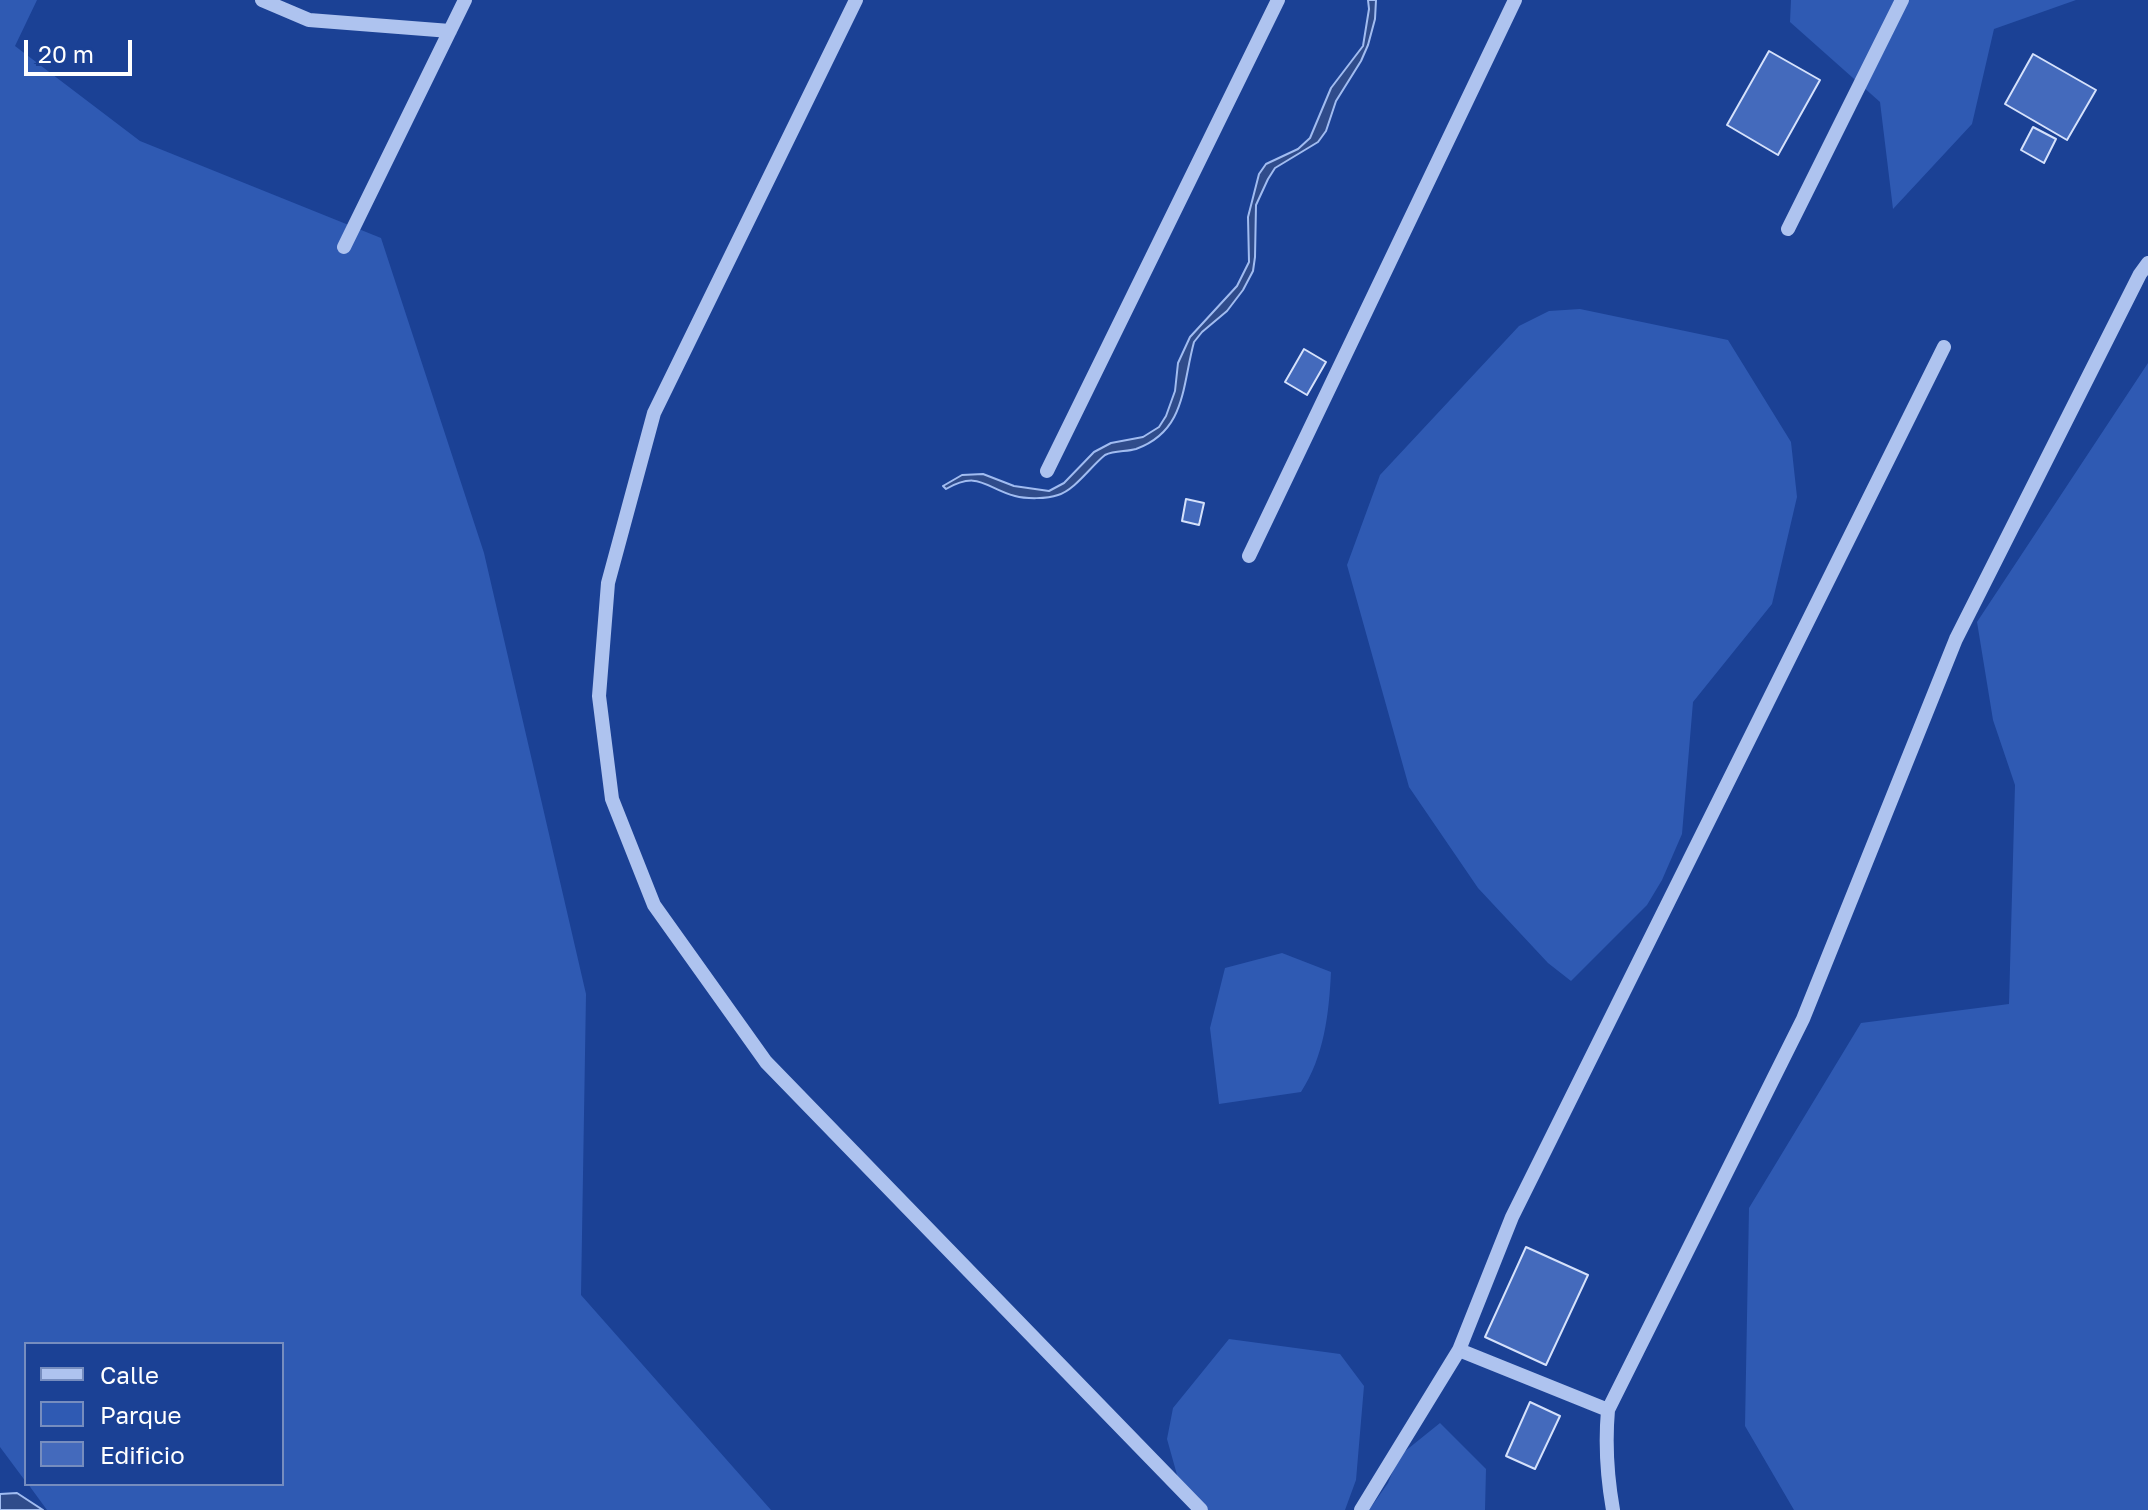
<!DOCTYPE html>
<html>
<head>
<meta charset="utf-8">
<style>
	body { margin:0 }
	#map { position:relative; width:2148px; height:1510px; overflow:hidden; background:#1b4195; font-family:"Golos Text",sans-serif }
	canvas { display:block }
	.legend { position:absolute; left:24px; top:1342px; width:260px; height:144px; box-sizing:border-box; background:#1b4195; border:2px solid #768dbf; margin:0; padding:10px 14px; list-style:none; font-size:24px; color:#fff }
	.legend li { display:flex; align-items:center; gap:16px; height:40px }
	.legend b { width:40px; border:2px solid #768dbf }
	.scale { position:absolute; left:24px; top:40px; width:108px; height:36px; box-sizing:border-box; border:4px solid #fff; border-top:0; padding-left:10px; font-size:24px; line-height:28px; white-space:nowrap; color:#fff; -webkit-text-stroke:6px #1b4195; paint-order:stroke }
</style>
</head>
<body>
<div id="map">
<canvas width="2148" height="1510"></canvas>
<ul class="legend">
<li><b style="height:10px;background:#aec3ef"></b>Calle</li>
<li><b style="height:22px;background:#2f5ab3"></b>Parque</li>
<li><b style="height:22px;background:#446abc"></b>Edificio</li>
</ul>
<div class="scale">20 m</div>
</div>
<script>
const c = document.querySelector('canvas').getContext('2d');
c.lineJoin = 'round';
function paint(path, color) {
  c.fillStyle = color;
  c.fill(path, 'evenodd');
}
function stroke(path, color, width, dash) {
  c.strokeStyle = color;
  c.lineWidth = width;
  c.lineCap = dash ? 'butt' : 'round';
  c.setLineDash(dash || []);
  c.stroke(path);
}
paint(new Path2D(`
	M0,0H37L15,46L140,141L381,238L484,553L586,994L581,1295L771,1510H47L28,1484H282V1344H26V1482L0,1447Z
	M1791,0H2076L1994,29L1972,124L1893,209L1880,102L1790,22Z
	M1580,309L1728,340L1791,442L1797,497L1772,604L1693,702L1682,834L1662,880L1647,905L1571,981L1548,963L1478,888L1409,787L1347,565L1380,475L1519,326L1549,311Z
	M2148,363V1510H1794L1745,1426L1749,1208L1861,1023L2009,1004L2015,785L1993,720L1977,622Z
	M1282,953L1331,972C1329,1014 1324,1057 1301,1092L1219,1104L1210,1028L1225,968Z
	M1229,1339L1340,1354L1364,1386L1356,1480L1345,1510H1208L1179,1482L1167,1439L1173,1408Z
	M1440,1423L1486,1469L1485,1510H1369L1388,1483L1399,1456Z`), '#2f5ab3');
const water = new Path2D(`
	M1368,0H1376L1375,19L1368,45L1361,61L1336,101L1326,131L1318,142L1275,168L1268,179L1256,205L1255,257L1253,271L1243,290L1227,311L1202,332L1194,342C1182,386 1186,431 1136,449C1126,452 1115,450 1105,455C1091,466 1075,490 1058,495C1047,499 1026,499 1015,496C985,488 979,470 946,489L943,486L962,475L983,474L1014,486L1049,491L1064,483L1094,452L1111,443L1143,437L1159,427L1166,416L1175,391L1178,363L1190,337L1237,286L1249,262L1248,217L1259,174L1266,164L1298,149L1310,138L1331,88L1363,46L1369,9Z
	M17,1493L43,1510H0V1494Z`);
paint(water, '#304c8b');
stroke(water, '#a1bcf1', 2);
const building = new Path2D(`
	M1769,51L1820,80L1778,155L1727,125Z
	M2033,54L2096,90L2067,140L2005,104Z
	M2033,127L2056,139L2044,163L2021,150Z
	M1304,349L1326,362L1307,395L1285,382Z
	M1186,499L1204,503L1199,525L1182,521Z
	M1526,1247L1588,1275L1546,1365L1485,1337Z
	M1530,1402L1560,1416L1535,1469L1506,1456Z`);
paint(building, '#446abc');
stroke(building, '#d5e1fb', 2);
stroke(new Path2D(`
	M262,0L309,20L450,31
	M856,0L654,413L608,583L599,696L612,799L654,905L766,1062L1201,1510
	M1788,229L1902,0
	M344,247L465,0
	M1047,471L1278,0
	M1249,556L1515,0
	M1459,1350L1608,1410
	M1361,1510L1459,1350L1512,1217L1944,347
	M1613,1510C1607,1476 1605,1444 1608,1410L1803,1019L1956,639L2140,274L2148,263`), '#aec3ef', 14);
</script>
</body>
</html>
